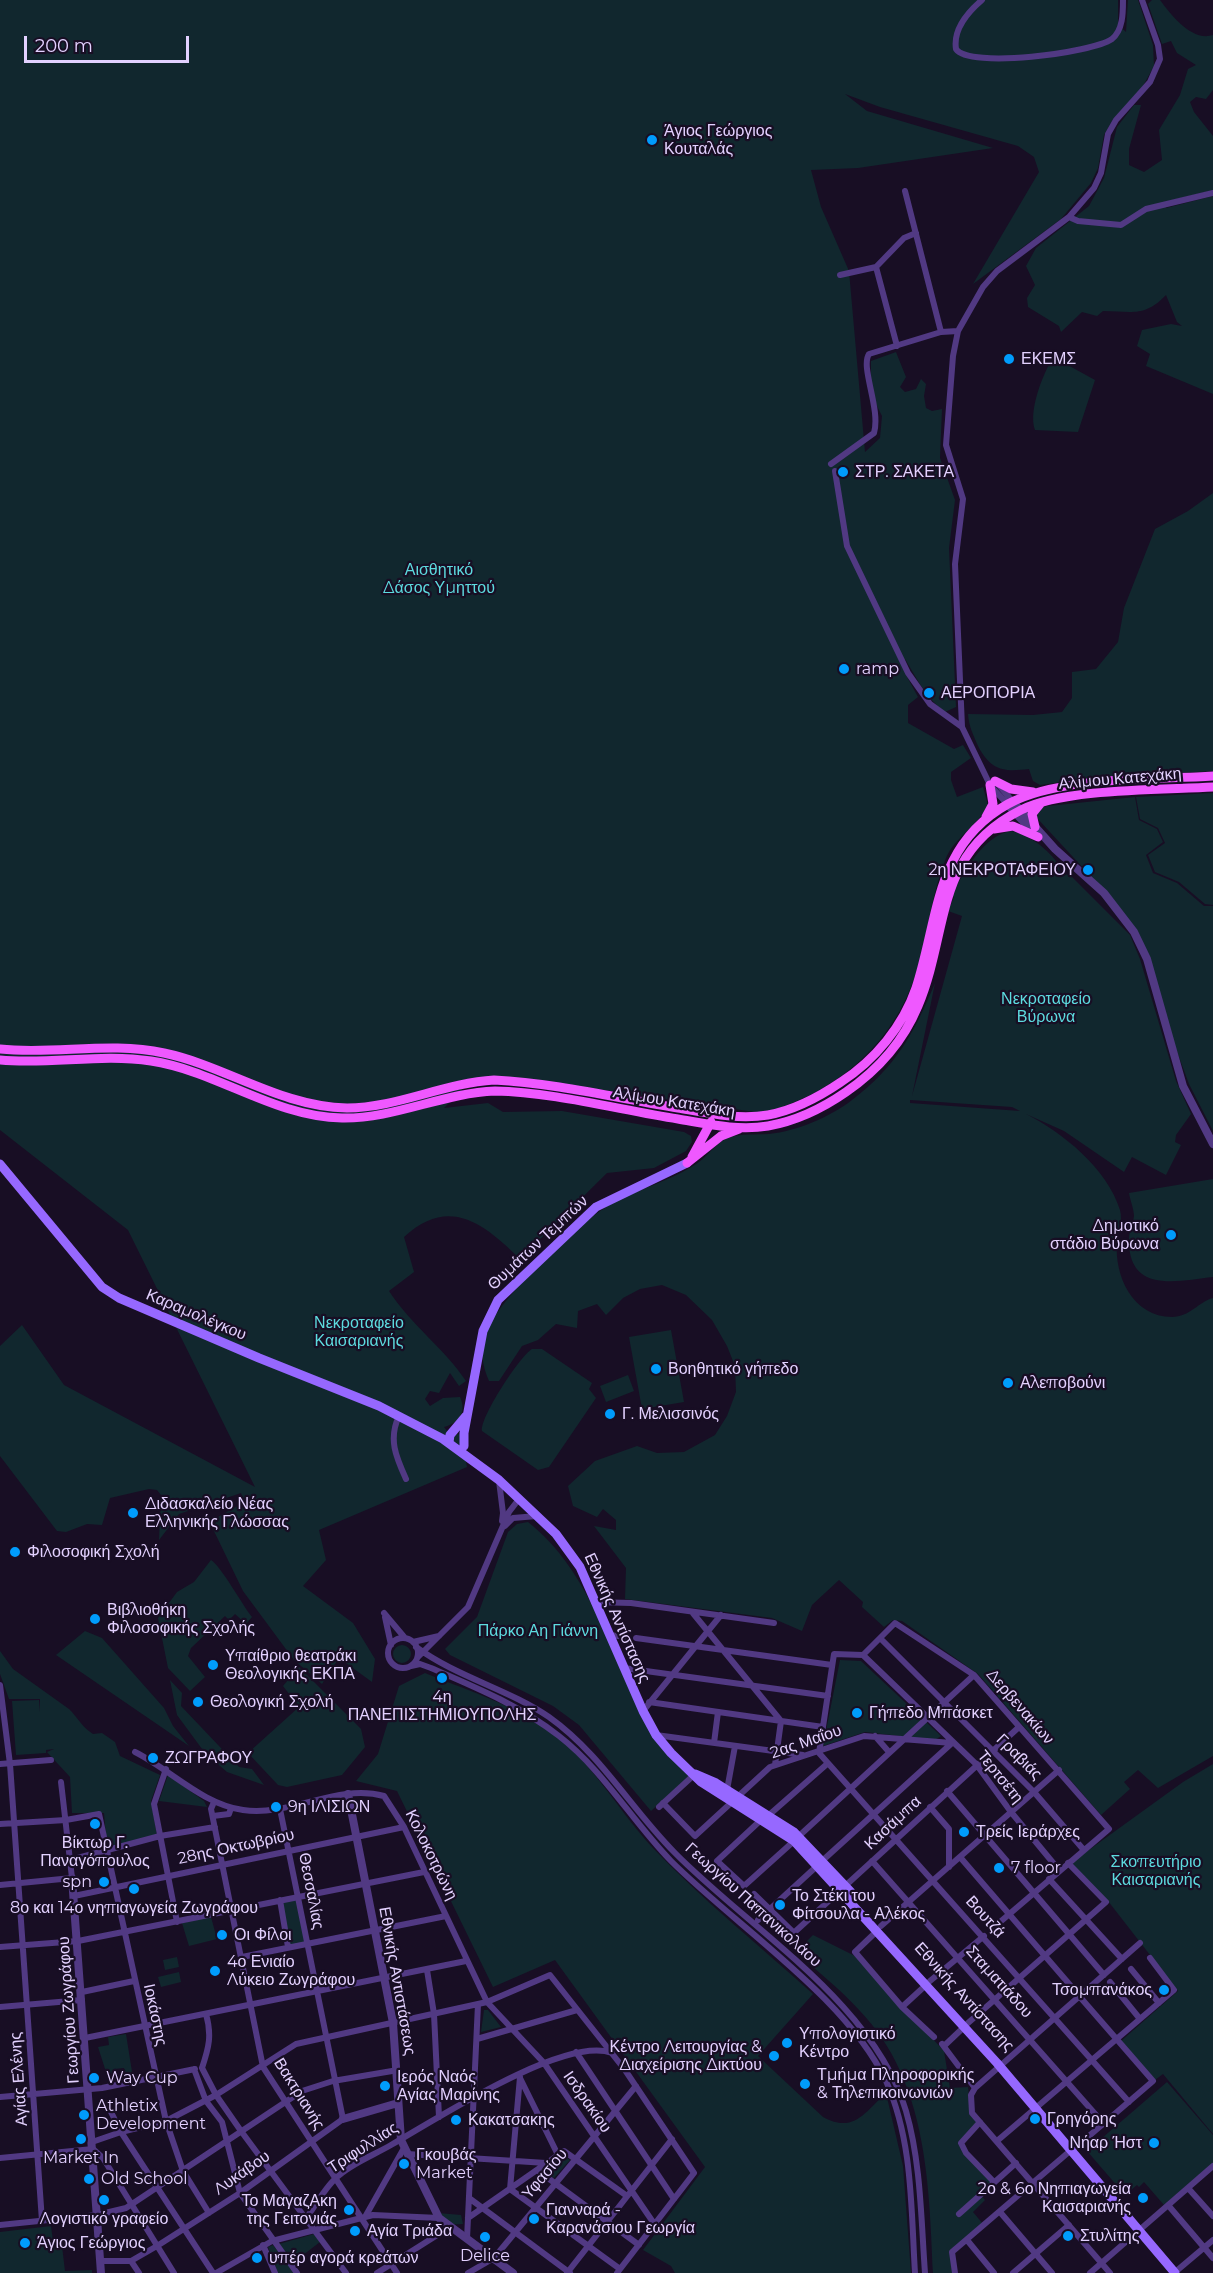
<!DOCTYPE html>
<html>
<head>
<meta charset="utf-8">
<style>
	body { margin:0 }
	#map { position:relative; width:1213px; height:2273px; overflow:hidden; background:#180e24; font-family:Montserrat,sans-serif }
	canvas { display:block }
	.scale { position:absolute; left:24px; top:36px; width:165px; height:27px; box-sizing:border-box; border:3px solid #e3d1ff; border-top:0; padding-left:8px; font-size:18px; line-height:21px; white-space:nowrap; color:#e3d1ff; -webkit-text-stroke:4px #180e24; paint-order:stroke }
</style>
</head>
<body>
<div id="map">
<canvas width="1213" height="2273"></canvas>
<div class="scale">200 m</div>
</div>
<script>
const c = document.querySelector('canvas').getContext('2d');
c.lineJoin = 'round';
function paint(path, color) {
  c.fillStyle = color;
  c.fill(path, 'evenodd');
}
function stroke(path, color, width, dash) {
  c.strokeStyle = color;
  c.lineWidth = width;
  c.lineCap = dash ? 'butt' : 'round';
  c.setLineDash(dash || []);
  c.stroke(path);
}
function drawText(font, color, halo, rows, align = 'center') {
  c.font = font + ' Montserrat,sans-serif';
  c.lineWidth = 4.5;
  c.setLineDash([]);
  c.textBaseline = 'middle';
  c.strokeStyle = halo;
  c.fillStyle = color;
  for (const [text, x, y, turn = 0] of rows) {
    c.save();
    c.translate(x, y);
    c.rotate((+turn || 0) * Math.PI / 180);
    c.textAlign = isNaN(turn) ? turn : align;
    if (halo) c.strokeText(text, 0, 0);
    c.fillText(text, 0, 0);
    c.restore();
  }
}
paint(new Path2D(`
	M0,0H1118V25L1126,32L1128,0H1138L1153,45L1154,66L1143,86L1112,121L1104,135L1098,168L1091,183L1061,219L973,284L1039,172L1034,157L1018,146L880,107L845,94L867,111L993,148L858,168L811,170L821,207L849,271L865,452L880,438L882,416L871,394V361L896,352L906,377L900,387L905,392L916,389L921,379L926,384L924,396L926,408L932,411L942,409L940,458L955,500L949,548L956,707L945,712C925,697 918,680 905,659V673L918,697L908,705V723L954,749L963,745L971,758L951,772V780L957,797L983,787L988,805C978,826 955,837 946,858C931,895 928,935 916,973C893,1046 834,1094 762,1113L534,1080H472L444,1108L488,1103L503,1112L562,1111L684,1132L691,1136L692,1142L686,1151L654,1168L607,1173L520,1259C483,1222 448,1196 404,1237L414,1272L389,1291C411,1325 444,1348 466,1381L459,1386L450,1373L439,1393L430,1391L425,1399L430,1406L443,1398L460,1397C467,1412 459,1423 444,1427L450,1435L461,1434L467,1467L319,1530L326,1560L303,1586L353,1623L375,1659L372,1682L339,1658L322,1684L294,1660L243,1591L213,1529L218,1517L244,1502L241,1493L179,1514L159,1540L161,1495L157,1490L149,1489L110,1498L102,1525L87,1524L66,1532L57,1531L0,1456V1346L22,1325L64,1385L255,1487L128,1230L0,1130Z
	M1152,0H1160C1171,15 1192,42 1213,35V90L1206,99L1196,97L1190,102L1194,112L1213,136V190L1165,202L1166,208L1213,196V394L1146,366L1150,354L1137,346L1142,330L1171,324L1182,326L1177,322L1166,295C1144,318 1131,311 1103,311L1097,316L1082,312L1061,332L1059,326L1028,307L1027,298L1035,285L1026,266L1036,248L1089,206L1104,178L1117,127L1134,105H1141L1129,149V165L1144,172L1162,160L1159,130L1180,95L1188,69L1196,65L1177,53L1171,41L1162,44L1148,4Z
	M1053,357L1095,380L1078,432L1035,430C1028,411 1043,374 1053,357Z
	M1213,493V771L1092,778L1040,785L1033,781L1029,769C1004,772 991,771 978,746C973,734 969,727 968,714L1033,715L1062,712L1072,698V672L1096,669L1118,642L1124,608L1155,529L1188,511Z
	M1213,793V905L1205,904L1179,882L1155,872L1148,855L1165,843L1158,828L1140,819L1136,797Z
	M1135,797L1139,820L1157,829L1163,842L1146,855L1153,873L1177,883L1204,906H1213V1131L1189,1084L1169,1030L1148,956L1110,897L1036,817L1039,808L1048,806Z
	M1011,831C1028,834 1046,848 1056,861C1060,865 1058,870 1062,874L1070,875L1130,935L1140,959L1176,1081L1191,1114L1176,1135L1175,1142L1181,1145L1166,1175L1132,1157L1124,1172L1064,1131L1026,1114C1063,1133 1107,1168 1120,1210C1123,1222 1118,1230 1117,1242C1114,1276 1133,1317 1172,1317C1190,1317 1198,1302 1213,1298V1756L1158,1788L1138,1770L1124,1782L1130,1789L1101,1815L978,1674L902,1621L893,1620L884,1627L862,1607L863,1602L839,1580L812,1605L802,1631L772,1618L625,1599L626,1568L594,1526L616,1530V1520L603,1509L597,1517L573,1506L568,1486L595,1461L637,1446L657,1453L684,1452L715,1435L727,1416L736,1392L735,1366L727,1346L712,1320L686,1295L662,1285L640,1289L623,1298L606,1315L597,1304L578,1311L577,1328L556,1324L538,1340L522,1346L499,1381H489C482,1365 480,1351 486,1333C498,1299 579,1222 611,1204C637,1189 668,1182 693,1166C706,1159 715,1143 728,1138C740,1133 756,1135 769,1134C797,1131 830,1117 852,1100C896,1067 914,1033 935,983L912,1096L962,916L948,911L954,897L951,895C965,872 982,836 1011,831ZM910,1100L1012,1107L1020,1111L910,1103Z
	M1213,1179V1277C1177,1281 1128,1294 1129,1239C1129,1230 1133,1224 1134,1216C1134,1209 1130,1200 1129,1193Z
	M671,1330L684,1402L642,1409L629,1337Z
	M532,1349H542L592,1383L589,1389L596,1398L549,1467L538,1470L482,1431C480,1417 520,1356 532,1349Z
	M628,1375L634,1391L606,1402L600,1386Z
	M528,1522C591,1572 608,1650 643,1718C653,1739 674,1758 689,1776L651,1811L579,1725L553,1706L450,1655L445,1649L477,1617L508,1532L517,1524Z
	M211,1560C221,1566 243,1606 252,1617L246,1624L235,1614L229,1620L225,1616L191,1648L188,1656L205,1677L190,1691L168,1668L158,1618L177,1592L194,1582Z
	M85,1631L102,1638L164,1708L173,1726L189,1746L56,1655Z
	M393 1654a9 9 0 1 1 18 0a9 9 0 1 1-18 0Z
	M0,1651L13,1669L69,1709C78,1718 82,1727 93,1734L102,1733L115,1742L120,1756L160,1775L151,1801L157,1835L107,1849L104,1813H72L70,1777L47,1752L54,1749L46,1750V1753L16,1755L12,1701L39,1700L40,1712V1699H9L0,1674Z
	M840,1660L861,1661L941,1736L935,1740L865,1732L823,1746Z
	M299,1667L361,1729L365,1747L342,1775L287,1787L278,1785L248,1753L299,1707L283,1686Z
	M425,1673C471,1692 522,1707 560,1739C596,1769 620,1812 651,1846C701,1899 759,1945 813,1994L758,2056L823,2117C854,2134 865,2112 886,2093L903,2166L911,2273H675L671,2266L643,2250L705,2167L555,1960L493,1987L397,1791L356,1781L378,1754L399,1686Z
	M170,1680L182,1693L181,1706L239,1767L252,1769L264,1785L227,1772L205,1753L177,1715Z
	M1213,1764V2134L1163,2074L1155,2080L1121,2041L1178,1991L1108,1901L1071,1863L1183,1782Z
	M168,1775L204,1801L207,1807L159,1801Z
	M298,1897L307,1943L288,1947L280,1900Z
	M211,1917L217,1939L189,1946L182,1923Z
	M813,1935L855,1956L944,2051L950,2088L968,2087L971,2113L978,2123L960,2142L991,2182L979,2193L985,2200L973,2212L983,2224L950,2251L953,2273H933C929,2182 927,2081 860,2011C841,1990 817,1971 796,1952Z
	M177,1957L179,1967L165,1970L163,1960Z
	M179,1972L181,1982L161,1987L158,1977Z
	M484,2010H488L501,2027L481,2032Z
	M126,2034L133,2078L126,2079L124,2068L114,2069V2074L107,2075L98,2047L109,2045L108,2037Z
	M1167,2082L1213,2135V2163L1164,2205L1144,2182L1139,2187L1137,2185L1125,2195L1087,2151Z
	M563,2155L570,2160L554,2178L547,2174L545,2169Z
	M438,2213L461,2215L463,2224L444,2225Z
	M51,2226L53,2241H58L62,2246L65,2271L92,2270V2273H0V2232Z
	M314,2234L320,2242L294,2262L279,2244Z
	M273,2245L295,2273H278L268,2247Z`), '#11272e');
stroke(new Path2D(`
	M982,0C968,12 953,30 956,49C969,69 1092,53 1112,39C1123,30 1123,13 1123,0
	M905,191L941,332
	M1069,217L1078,221L1121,225L1146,209L1213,193
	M876,267L897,346
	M840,275L876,267L904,238L916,233
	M831,464L874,433C881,409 860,367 869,354L941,332L958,331
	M835,471L847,546L908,673L930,704L962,727L990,785L1008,805
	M962,727L955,564L963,499L946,445L953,356L958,331L983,287L997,271L1069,217L1094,188L1101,173L1108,134L1116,120L1150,82L1160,59L1158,45L1142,0
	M998,784L1013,802
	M399,1416C388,1439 396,1457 406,1479
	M499,1481L503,1513L502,1521
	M505,1526L513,1518L537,1516
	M594,1602L631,1603L774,1623
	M692,1612L781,1721L775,1765
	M384,1613L405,1638
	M385,1617L391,1645
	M609,1635L627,1637
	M636,1638L832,1665
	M880,1638L1034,1792L1083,1849
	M388 1653a15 15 0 1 1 30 0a15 15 0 1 1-30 0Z
	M413,1642L439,1636
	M416,1647C457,1677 508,1689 549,1717C601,1754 631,1809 675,1853C751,1930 875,2004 906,2111C921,2163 921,2219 925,2273
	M863,1655L976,1764L1011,1812L1059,1870
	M418,1657L468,1607L509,1512L519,1499
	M411,1666L420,1664L431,1668C475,1687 521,1706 559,1736C603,1770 632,1821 671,1861C736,1926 847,1998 886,2081C913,2141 911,2209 915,2273
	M624,1668L828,1696
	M0,1685L10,1764L42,2221
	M649,1702L823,1727
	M643,1711L721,1615
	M656,1735L803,1755
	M875,1736L889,1752
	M714,1743L718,1712
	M135,1752C171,1770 202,1804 243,1810C291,1817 337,1783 384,1796L404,1827L487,2002L544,2063L655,2225
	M0,1764L51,1760
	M166,1769L154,1804L177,1922
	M727,1790L735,1746
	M947,1791L1104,1975
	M214,1802L211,1809L263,2067L397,2273
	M663,1803L695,1836L770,1767L864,1736L952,1743
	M659,1807L695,1774
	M930,1807L949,1829V1867
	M769,1815L827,1764
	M213,1816L229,1814L231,1808
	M762,1819L717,1861L744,1886L794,1841
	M0,1824L66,1820L99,1814L166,2121L183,2171L209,2213
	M799,1836L974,1675
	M960,1857L1070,1985
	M70,1860L160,1836L215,1827
	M822,1861L952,1743
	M872,1861L1104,2124
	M1049,1879L1122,1959
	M0,1885L72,1878L61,1782
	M754,1894L794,1933
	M74,1896L404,1827
	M280,1900L288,1947
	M758,1920L817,1866
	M881,1926L1059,1770
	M993,1928L1109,1829L974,1675L895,1623L863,1655L834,1654L819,1753L1129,2102
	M877,1931L855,1952L902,2007L934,2037
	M786,1940L1019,1727
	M0,1947L78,1941L424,1872
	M242,1957L446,1916
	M1131,1969L1159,2003
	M427,1970L434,2014L439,2117
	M930,1981L984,1936
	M1110,1982L1140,2019
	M82,1992L134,1981
	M0,2007L82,2000
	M902,2007L926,1985
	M968,2023L1106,1902L1068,1863
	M85,2038L466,1961
	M477,2039L577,2010
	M942,2044L975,2088
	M944,2046L964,2027
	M576,2052L674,2199
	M202,2068L216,2095L241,2131L346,2273
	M202,2068C209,2047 212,2035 206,2014
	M194,2069L206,2101L222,2122L240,2193L297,2273
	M520,2077L510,2189L620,2269
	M520,2078L558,2155
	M975,2088L971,2095L972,2113L1110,2273
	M975,2088L1140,1943
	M0,2097L102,2088L195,2069
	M108,2106L121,2132L213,2273
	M980,2122L961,2143L966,2153L994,2182
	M997,2141L1174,1990L1150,1958
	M92,2142L121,2132L166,2121L216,2095L296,2044L487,2002L550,1975L625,2070L694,2173L617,2273
	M1075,2148L1153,2081L1080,1997
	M407,2154L546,2163
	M0,2158L93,2149L103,2158L174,2273
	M537,2170L639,2245
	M1188,2188L1213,2216
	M469,2198L570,2273
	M1168,2205L1213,2258
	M1000,2212L1052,2273
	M959,2214L1016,2163
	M365,2217L404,2148
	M468,2218L564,2151L627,2196
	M306,2219C315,2206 324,2189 336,2178C350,2164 374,2155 391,2145C435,2120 565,2035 612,2053
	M0,2225L97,2215L126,2208L302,2091L333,2081L398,2070
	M467,2239L478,2004
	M967,2240L994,2273
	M263,2245L275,2273
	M101,2261H131L157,2246L240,2193L343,2119L280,1809
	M131,2261L139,2273
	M216,2273L272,2241L373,2215L439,2218
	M377,2273L450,2227
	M468,2273L494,2258L636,2086
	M567,2273L672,2139
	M955,2273L952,2252L1070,2151
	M1013,2273L1069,2225
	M1090,2273L1213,2166
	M1174,2273L1213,2240`), '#513983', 6);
stroke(new Path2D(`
	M1013,802L1055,849L1104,893L1134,932L1147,959L1183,1086L1213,1144
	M1008,805L1035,834
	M348,1794L393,2023L401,2140L439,2218L513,2273
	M72,1878L101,2273
	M343,2119L398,2103`), '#513983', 8);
stroke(new Path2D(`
	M0,1164L102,1287L119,1298L259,1358L379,1406L443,1439L499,1480L556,1534L580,1567L643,1711L656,1735L671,1753L701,1782L794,1841L997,2063L1175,2273
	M449,1442L450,1435L466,1416
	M464,1446V1433L483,1331L498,1300L596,1207L687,1163
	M695,1774L716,1783L794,1832L851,1892`), '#9668ff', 9);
stroke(new Path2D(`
	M995,781L1011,789L1033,792
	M986,817L993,804L990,785
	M1035,827L1032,814L1041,803
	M994,829L1013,826L1038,837
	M0,1049C54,1055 110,1041 164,1053C226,1066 281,1107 347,1108C396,1108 444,1083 494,1080C555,1083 617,1098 678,1108C707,1113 738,1120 768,1115C795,1110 819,1097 841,1082C875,1060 903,1026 916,988C939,918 934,845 1008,804C1060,776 1153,780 1213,776
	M0,1060C50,1065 101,1053 151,1061C217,1071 274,1117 342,1118C394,1119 443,1093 495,1091C553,1092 620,1110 678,1119C708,1124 738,1131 768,1126C796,1121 823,1108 846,1092C878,1070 903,1042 918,1006C950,930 933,854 1021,810C1065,788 1161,790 1213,787
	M692,1157L711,1122
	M687,1163L721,1136L739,1129`), '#ef58ff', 9);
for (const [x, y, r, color] of [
	[652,140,6,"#009cfc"],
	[1009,359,6,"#009cfc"],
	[843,472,6,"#009cfc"],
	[844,669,6,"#009cfc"],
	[929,693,6,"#009cfc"],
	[1088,870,6,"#009cfc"],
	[1171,1235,6,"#009cfc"],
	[656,1369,6,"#009cfc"],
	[1008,1383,6,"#009cfc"],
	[610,1414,6,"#009cfc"],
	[133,1513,6,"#009cfc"],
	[15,1552,6,"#009cfc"],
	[95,1619,6,"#009cfc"],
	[213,1665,6,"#009cfc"],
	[442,1678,6,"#009cfc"],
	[198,1702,6,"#009cfc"],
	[857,1713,6,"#009cfc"],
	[153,1758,6,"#009cfc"],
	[276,1807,6,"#009cfc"],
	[95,1824,6,"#009cfc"],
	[964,1832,6,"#009cfc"],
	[999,1868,6,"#009cfc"],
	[104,1882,6,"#009cfc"],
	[134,1889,6,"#009cfc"],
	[780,1905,6,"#009cfc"],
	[222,1935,6,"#009cfc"],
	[215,1971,6,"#009cfc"],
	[1164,1990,6,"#009cfc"],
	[787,2043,6,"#009cfc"],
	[774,2056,6,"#009cfc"],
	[94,2078,6,"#009cfc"],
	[805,2084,6,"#009cfc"],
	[385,2086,6,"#009cfc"],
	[84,2115,6,"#009cfc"],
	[1035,2119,6,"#009cfc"],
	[456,2120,6,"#009cfc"],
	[81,2139,6,"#009cfc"],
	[1154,2143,6,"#009cfc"],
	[404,2164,6,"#009cfc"],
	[89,2179,6,"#009cfc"],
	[1143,2198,6,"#009cfc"],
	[104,2200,6,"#009cfc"],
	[349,2210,6,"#009cfc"],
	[534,2219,6,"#009cfc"],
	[355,2231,6,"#009cfc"],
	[1068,2236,6,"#009cfc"],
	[485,2237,6,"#009cfc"],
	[25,2243,6,"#009cfc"],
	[257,2258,6,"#009cfc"]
]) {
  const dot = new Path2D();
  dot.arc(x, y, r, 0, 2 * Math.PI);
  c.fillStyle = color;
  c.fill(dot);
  stroke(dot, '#180e24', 2);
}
drawText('16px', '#e3d1ff', '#180e24', [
	["Άγιος Γεώργιος",664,131],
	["Κουταλάς",664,149],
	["ΕΚΕΜΣ",1021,359],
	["ΣΤΡ. ΣΑΚΕΤΑ",855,472],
	["ramp",856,669],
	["ΑΕΡΟΠΟΡΙΑ",941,693],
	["2η ΝΕΚΡΟΤΑΦΕΙΟΥ",1076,870,"right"],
	["Δημοτικό",1159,1226,"right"],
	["στάδιο Βύρωνα",1159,1244,"right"],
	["Βοηθητικό γήπεδο",668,1369],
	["Αλεποβούνι",1020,1383],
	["Γ. Μελισσινός",622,1414],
	["Διδασκαλείο Νέας",145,1504],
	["Ελληνικής Γλώσσας",145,1522],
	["Φιλοσοφική Σχολή",27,1552],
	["Βιβλιοθήκη",107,1610],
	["Φιλοσοφικής Σχολής",107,1628],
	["Υπαίθριο θεατράκι",225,1656],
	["Θεολογικής ΕΚΠΑ",225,1674],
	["4η",442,1697,"center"],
	["ΠΑΝΕΠΙΣΤΗΜΙΟΥΠΟΛΗΣ",442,1715,"center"],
	["Θεολογική Σχολή",210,1702],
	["Γήπεδο Μπάσκετ",869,1713],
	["ΖΩΓΡΑΦΟΥ",165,1758],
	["9η ΙΛΙΣΙΩΝ",288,1807],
	["Τρείς Ιεράρχες",976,1832],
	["Βίκτωρ Γ.",95,1843,"center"],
	["Παναγόπουλος",95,1861,"center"],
	["7 floor",1011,1868],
	["spn",92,1882,"right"],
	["Το Στέκι του",792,1896],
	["Φίτσουλα - Αλέκος",792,1914],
	["8ο και 14ο νηπιαγωγεία Ζωγράφου",134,1908,"center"],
	["Οι Φίλοι",234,1935],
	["4ο Ενιαίο",227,1962],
	["Λύκειο Ζωγράφου",227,1980],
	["Τσομπανάκος",1152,1990,"right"],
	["Υπολογιστικό",799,2034],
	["Κέντρο",799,2052],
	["Κέντρο Λειτουργίας &",762,2047,"right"],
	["Διαχείρισης Δικτύου",762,2065,"right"],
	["Τμήμα Πληροφορικής",817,2075],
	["& Τηλεπικοινωνιών",817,2093],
	["Ιερός Ναός",397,2077],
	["Αγίας Μαρίνης",397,2095],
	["Way Cup",106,2078],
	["Athletix",96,2106],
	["Development",96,2124],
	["Γρηγόρης",1047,2119],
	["Κακατσακης",468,2120],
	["Νήαρ Ήστ",1142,2143,"right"],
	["Γκουβάς",416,2155],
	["Market",416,2173],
	["Market In",81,2158,"center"],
	["Old School",101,2179],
	["2ο & 6ο Νηπιαγωγεία",1131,2189,"right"],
	["Καισαριανής",1131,2207,"right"],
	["Το ΜαγαζΑκη",337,2201,"right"],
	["της Γειτονιάς",337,2219,"right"],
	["Γιανναρά -",546,2210],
	["Καρανάσιου Γεωργία",546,2228],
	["Λογιστικό γραφείο",104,2219,"center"],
	["Αγία Τριάδα",367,2231],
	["Στυλίτης",1080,2236],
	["Άγιος Γεώργιος",37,2243],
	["Delice",485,2256,"center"],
	["υπέρ αγορά κρεάτων",269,2258]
], 'left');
drawText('16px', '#5ddbdf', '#180e24', [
	["Αισθητικό",439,570],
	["Δάσος Υμηττού",439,588],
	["Νεκροταφείο",1046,999],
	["Βύρωνα",1046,1017],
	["Νεκροταφείο",359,1323],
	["Καισαριανής",359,1341],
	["Πάρκο Αη Γιάννη",538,1631],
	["Σκοπευτήριο",1156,1862],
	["Καισαριανής",1156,1880]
]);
drawText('16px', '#e3d1ff', '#180e24', [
	["Αλίμου Κατεχάκη",1120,779,-5],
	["Αλίμου Κατεχάκη",674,1102,9],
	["Θυμάτων Τεμπών",538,1243,-43],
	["Καραμολέγκου",196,1315,23],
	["Εθνικής Αντίστασης",617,1618,66],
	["Δερβενακίων",1020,1707,49],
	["2ας Μαΐου",806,1742,-19],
	["Γραβιάς",1019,1757,45],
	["Τερτσέτη",1000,1777,51],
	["Κασάμπα",893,1823,-43],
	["28ης Οκτωβρίου",236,1847,-12],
	["Κολοκοτρώνη",431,1855,64],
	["Θεσσαλίας",311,1891,79],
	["Γεωργίου Παπανικολάου",753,1905,42],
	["Βουτζά",985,1917,48],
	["Εθνικής Αντιστάσεως",397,1981,80],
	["Σταματιάδου",999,1982,48],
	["Εθνικής Αντίστασης",964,1997,48],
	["Γεωργίου Ζωγράφου",69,2010,-94],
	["Ιοκάστης",155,2015,78],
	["Αγίας Ελένης",19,2079,-94],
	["Βακτριανής",299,2094,58],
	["Ισδρακίου",587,2102,55],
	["Τριφυλλίας",363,2148,-33],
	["Λυκάβου",242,2173,-35],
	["Υφασίου",545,2174,-50]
]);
</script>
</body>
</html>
